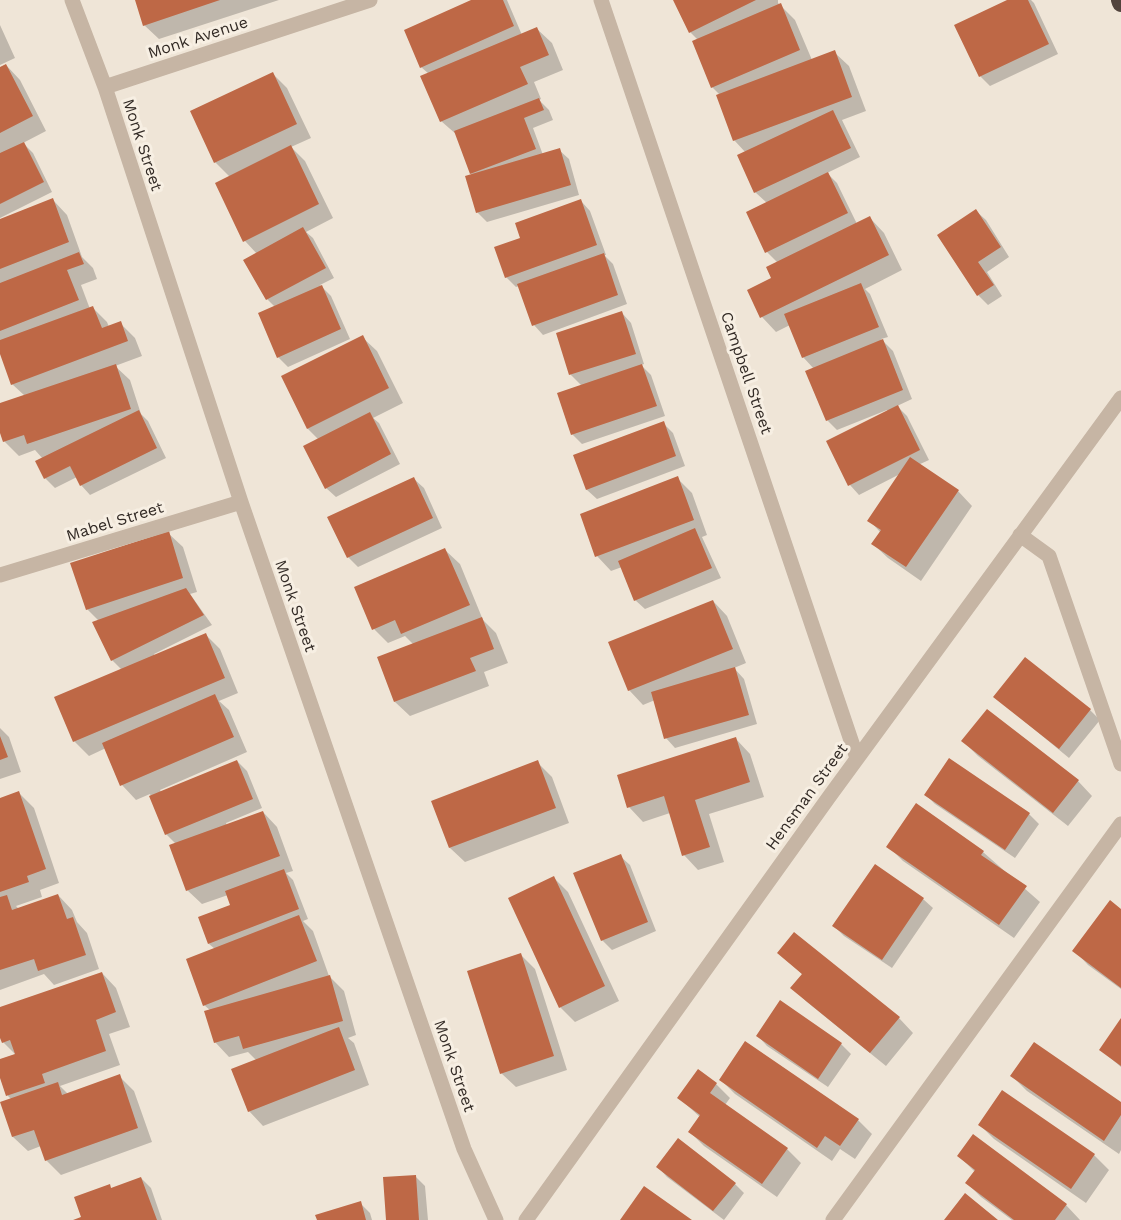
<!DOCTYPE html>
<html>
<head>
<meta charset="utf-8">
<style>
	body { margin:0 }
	canvas { display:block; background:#efe5d7 }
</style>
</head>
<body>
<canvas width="1121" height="1220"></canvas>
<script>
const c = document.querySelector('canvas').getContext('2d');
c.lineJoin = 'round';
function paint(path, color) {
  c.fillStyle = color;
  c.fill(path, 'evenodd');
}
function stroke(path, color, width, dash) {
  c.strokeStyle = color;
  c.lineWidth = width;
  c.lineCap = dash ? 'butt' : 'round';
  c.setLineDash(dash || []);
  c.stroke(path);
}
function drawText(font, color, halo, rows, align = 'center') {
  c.font = font + ' "Work Sans",sans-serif';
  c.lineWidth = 6;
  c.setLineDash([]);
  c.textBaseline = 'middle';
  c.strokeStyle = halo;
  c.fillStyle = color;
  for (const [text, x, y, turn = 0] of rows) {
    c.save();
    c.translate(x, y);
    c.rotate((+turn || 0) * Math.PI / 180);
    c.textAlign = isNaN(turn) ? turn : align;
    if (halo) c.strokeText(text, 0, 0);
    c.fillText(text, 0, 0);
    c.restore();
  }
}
paint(new Path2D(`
	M136,0H279L159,39L144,25Z
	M475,0H507L522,35L537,29L552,43L563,70L534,82L541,99L539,100L549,110L553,120L533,128L543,155L559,150L569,159L579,195L487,222L477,212L472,176L457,135L441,121L429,74L421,67Z
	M674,0H778V3L795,20L812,60L834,52L849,66L866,111L842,120L860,157L827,173L837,183L857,224L870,218L884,233L902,270L865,289L870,294L888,337L881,339L893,351L912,399L897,406L907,416L929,460L918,465L958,491L972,506L921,581L888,558L873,544L881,533L869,520L900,474L859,495L850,485L888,412L887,410L837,430L827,420L814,369L803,357L790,325L776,332L762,317L749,291L773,279L778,263L767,252V203L755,192L746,153L734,140L720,95L712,87L698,40L690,32Z
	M1011,0H1031L1034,3L1058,54L990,86L980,76Z
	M0,25L15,58L0,65Z
	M6,65L20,80L46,131L23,143L33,153L52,192L0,218V68Z
	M273,74L287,88L311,138L291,147L305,161L333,218L306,232L313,238L334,278L320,285L331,296L350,339L288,367L278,357L275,307L267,299L257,254L245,241L230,177L215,162Z
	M53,200L67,215L82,257L93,268L97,279L81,285L90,309L93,308L107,322L109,327L120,323L135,338L142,356L115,366L130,380L141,414L148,421L166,458L90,495L81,485L77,477L55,488L45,478L43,459L35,450L19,456L4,441L0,428V404L25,396L12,384L0,351V221Z
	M581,201L590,211L606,255H604L613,264L627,304L543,335L534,325L519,286L516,287L506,277L522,239Z
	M976,211L986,220L1009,257L987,272L1002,296L988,305L978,295Z
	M622,313L631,323L644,364L641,365L651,375L665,416L582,444L572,434L582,386L570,374Z
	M362,337L377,351L403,403L373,418L379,423L400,464L336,497L326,488L319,440L308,429L283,376Z
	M663,423L673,433L685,466L597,499L587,490L575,456Z
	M677,478L692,493L707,535L702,537L721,578L645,609L635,600L622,567L611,571L597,556L581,515Z
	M414,479L424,488L442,528L358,567L348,557Z
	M168,533L183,547L197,592L190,594L212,625L154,654L155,656L206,635L220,649L238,693L219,701L229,710L247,752L160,790L161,792L237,761L247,771L262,808L226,823L227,826L263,812L277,827L293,871L286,873L293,880L308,919L303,921L313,931L329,976L344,991L356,1035L348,1038L354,1043L369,1085L263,1126L249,1111L256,1060L248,1052L229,1057L215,1042L211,1011L204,1005L215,949L209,944L232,906L228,895L202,904L187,890L176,844L166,834L150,794L136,800L122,785L106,748L89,756L74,741L122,670L112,660L99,621L87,609Z
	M445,550L460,564L483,620L496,633L508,663L484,672L489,686L410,716L395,702L414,645L405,636L388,643L374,629Z
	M713,601L727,616L746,663L734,668L744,679L757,724L675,748L666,738L655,700L643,705L629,690Z
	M995,697L1090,710L1100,720L1069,758Z
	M0,728L9,737L21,772L0,779Z
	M736,739L750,754L764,797L709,814L724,862L698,870L684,855L670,813L643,822L629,807Z
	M963,741L1078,781L1092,796L1068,826L978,756Z
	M537,762L552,777L569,823L465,862L450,848L433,801Z
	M19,793L34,808L59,883L40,890L42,897L16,906L19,909L58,895L72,910L77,922L87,933L99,969L54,985L44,974L0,990V800Z
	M926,795L1029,814L1039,824L1015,858L935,804Z
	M888,846L983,852L1040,902L1014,938L903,861Z
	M620,856L630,865L656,931L612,950L602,940Z
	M554,878L568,892L619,1001L575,1022L560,1007Z
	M923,899L933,908L892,968L844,936L834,926Z
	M1121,911V989L1088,965L1074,950Z
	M795,934L899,1018L913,1033L886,1066L807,1002L792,988L803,975L779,953Z
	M520,954L535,969L567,1070L516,1087L501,1073Z
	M102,973L116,988L130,1027L109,1034L120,1065L60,1086L68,1094L119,1076L134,1091L152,1142L61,1175L46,1160L41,1146L28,1151L13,1137L1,1103L12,1100L8,1096L0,1073V1061L16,1055L3,1042L0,1034V1009Z
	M780,1002L841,1044L851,1054L828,1087L767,1046L758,1036Z
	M1121,1021V1067L1101,1050Z
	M1012,1076L1121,1104V1150L1119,1154L1027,1091Z
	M721,1080L858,1120L872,1134L855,1159L840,1149L832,1161L735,1094Z
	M716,1084L730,1098L725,1105L787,1149L801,1163L777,1197L704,1146L690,1132L700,1117L679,1098Z
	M980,1125L1094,1155L1109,1170L1086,1203L994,1139Z
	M959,1156L1066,1205L1080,1220H1012L981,1197L967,1183L975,1172Z
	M658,1167L735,1184L744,1193L724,1220L667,1177Z
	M415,1176L425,1186L428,1220H387Z
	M141,1178L151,1188L162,1220H78L109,1186L112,1189Z
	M360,1203L370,1213L372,1220H318Z`), '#0003');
paint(new Path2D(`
	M135,0H220L143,26Z
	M471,0H503L514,26L420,68L404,30Z
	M673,0H756L689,33Z
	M1007,0H1028L1049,44L979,77L954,25Z
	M781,3L800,50L711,88L692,41Z
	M537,27L549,55L520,67L528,84L440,122L420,76Z
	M835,50L852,97L733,141L716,95Z
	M6,64L33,116L0,133V67Z
	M273,72L297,124L214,163L190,111Z
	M539,98L544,110L524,118L536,149L470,174L454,131Z
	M833,110L851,148L754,193L737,155Z
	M24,142L44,182L0,204V153Z
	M291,145L319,204L243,242L215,183Z
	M560,148L571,185L476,213L465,176Z
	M828,172L848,213L765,253L746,212Z
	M53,198L69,242L0,269V219Z
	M581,199L597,245L505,278L494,247L520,238L515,223Z
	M976,209L1001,247L978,262L994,285L977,296L937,235Z
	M870,216L889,255L760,318L747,290L771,278L766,267Z
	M303,227L326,268L266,300L243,260Z
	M79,252L84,264L67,270L79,300L0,331V283Z
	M604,253L618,295L532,326L517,284Z
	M861,283L879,327L802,358L784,314Z
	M322,285L341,329L277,358L258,313Z
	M93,306L102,328L121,321L128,341L11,385L0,354V340Z
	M622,311L636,354L569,375L556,333Z
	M363,335L389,388L307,429L281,376Z
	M883,339L903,390L826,421L805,371Z
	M116,364L131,409L27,444L24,435L3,442L0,433V403Z
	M642,364L657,406L571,435L557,393Z
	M898,405L920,450L848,486L826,441Z
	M139,410L157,448L80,486L70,466L44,479L35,461Z
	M370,412L391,454L325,489L303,446Z
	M664,421L676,456L586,490L573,455Z
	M910,457L959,490L906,567L871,544L881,530L867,521Z
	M678,476L694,520L595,557L580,514Z
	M414,477L433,518L347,558L327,517Z
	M695,528L712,568L634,601L618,561Z
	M169,531L183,578L86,610L70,563Z
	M445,548L470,605L401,634L395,620L372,630L354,587Z
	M186,588L204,615L111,661L92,622Z
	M713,600L733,649L628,691L608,642Z
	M482,617L494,649L470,658L476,671L394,702L377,657Z
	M206,633L225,678L73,742L54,697Z
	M1025,657L1091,709L1059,749L993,697Z
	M735,667L749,715L664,739L651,692Z
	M215,694L234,737L120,786L102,743Z
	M987,709L1079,780L1053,813L961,741Z
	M0,736L8,757L0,760Z
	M736,737L750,782L695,800L710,847L682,856L664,796L627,808L617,775Z
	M949,758L1030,813L1005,850L924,795Z
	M237,760L253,799L165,835L149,796Z
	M538,760L556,808L449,848L431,801Z
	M19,791L46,869L27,876L29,882L0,892V798Z
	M916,803L984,851L981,855L1027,886L999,925L886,847Z
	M263,811L280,856L186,891L169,845Z
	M621,854L648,922L601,941L573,873Z
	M875,864L924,898L882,960L832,926Z
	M284,869L299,909L208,944L198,917L230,905L225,891Z
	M554,876L605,986L559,1008L508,898Z
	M58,894L67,919L73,917L86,955L38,971L34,959L0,970V897L7,895L12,910Z
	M1110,900L1121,909V988L1072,951Z
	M299,915L317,961L203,1006L186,959Z
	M794,932L900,1017L870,1053L790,988L802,974L777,953Z
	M521,953L554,1056L500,1074L467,971Z
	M102,972L116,1012L96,1020L106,1051L42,1074L45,1083L6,1096L0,1078V1059L15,1054L10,1040L2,1043L0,1038V1007Z
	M330,975L343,1021L243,1049L239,1036L214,1043L204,1011Z
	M780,1000L842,1043L818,1079L756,1036Z
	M1121,1018V1066L1099,1050Z
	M339,1027L355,1070L248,1112L231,1069Z
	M745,1041L859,1119L840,1146L825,1136L817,1148L719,1080Z
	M1034,1042L1121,1102V1115L1104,1141L1010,1076Z
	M698,1069L717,1083L710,1093L788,1148L762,1184L688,1132L700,1115L677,1098Z
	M120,1074L138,1128L45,1161L34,1130L12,1137L0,1102L58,1082L62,1095Z
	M1002,1090L1095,1154L1071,1189L978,1125Z
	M973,1134L1067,1204L1055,1220H1014L965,1183L975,1170L957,1156Z
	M678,1138L736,1183L713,1211L656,1167Z
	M416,1175L419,1220H386L383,1177Z
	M141,1177L157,1220H73L81,1217L74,1197L110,1184L111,1188Z
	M644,1186L692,1220H620Z
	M965,1193L998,1220H944Z
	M361,1201L366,1220H317L315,1215Z`), '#be6846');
stroke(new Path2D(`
	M72,0L105,87L241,502L464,1149L496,1220
	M601,0L857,758
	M105,87L370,0
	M1020,535L1049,556L1121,764
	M0,575L241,502
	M526,1220L829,797L1121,398
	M833,1220L1121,824`), '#c6b5a4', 15);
stroke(new Path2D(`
	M1120,0L1121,3`), '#52443d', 18);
drawText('16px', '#322a25', '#f7efe3', [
	["Monk Avenue",198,38,-18],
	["Monk Street",142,145,72],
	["Campbell Street",746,373,71],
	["Mabel Street",115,522,-17],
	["Monk Street",295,606,71],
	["Hensman Street",807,797,-54],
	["Monk Street",454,1066,71]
]);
</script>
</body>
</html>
